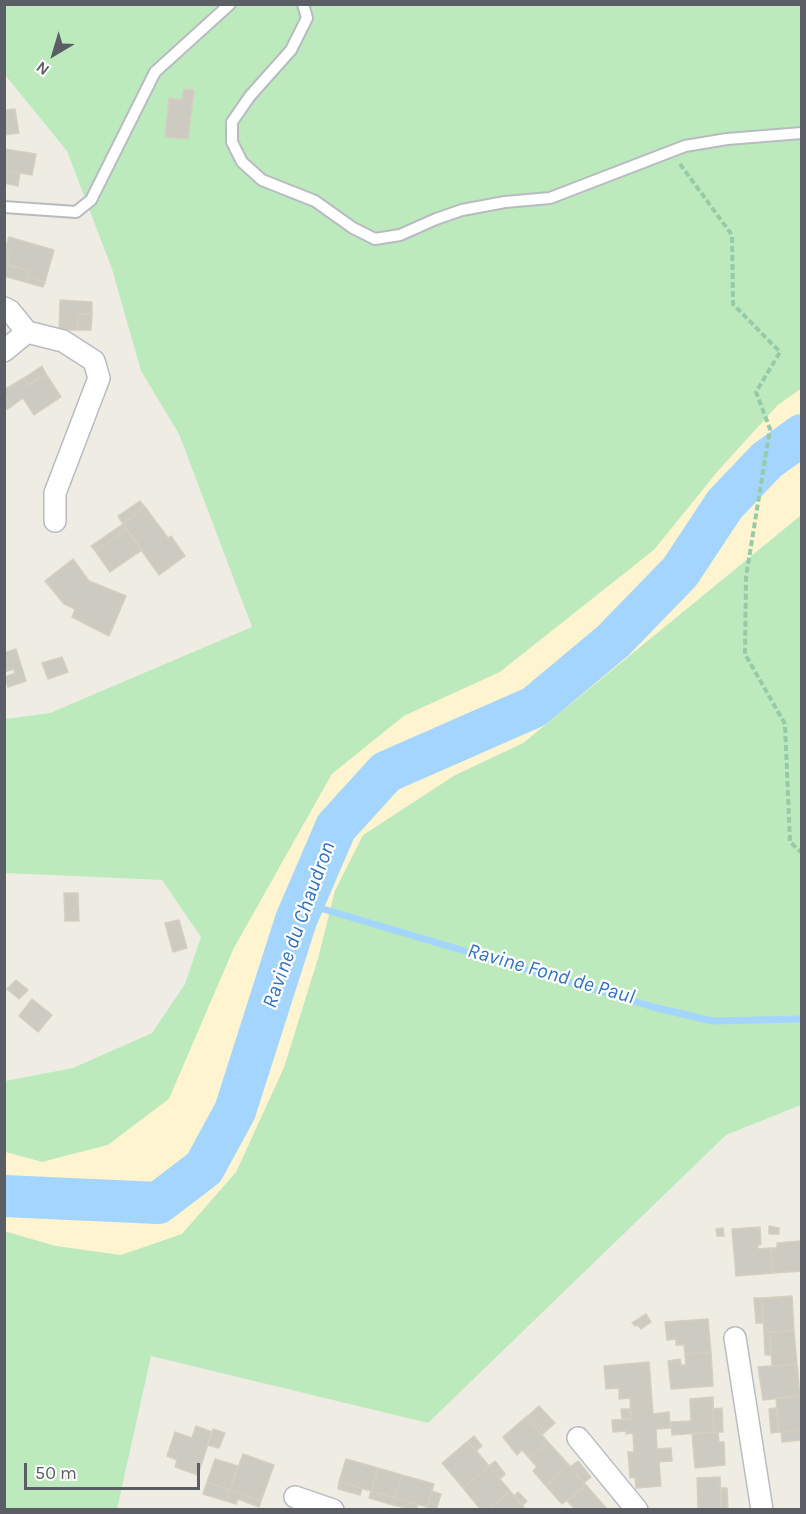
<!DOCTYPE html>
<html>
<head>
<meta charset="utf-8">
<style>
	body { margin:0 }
	#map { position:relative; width:806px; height:1514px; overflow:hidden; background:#efede3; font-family:Karla,sans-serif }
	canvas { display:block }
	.frame { position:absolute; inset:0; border:6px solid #5b5f65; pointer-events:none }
	.north { position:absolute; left:24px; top:24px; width:60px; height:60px; -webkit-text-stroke:4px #fff; paint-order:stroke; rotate:218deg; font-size:16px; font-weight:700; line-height:24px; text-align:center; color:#5b5f65 }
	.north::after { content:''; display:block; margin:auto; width:21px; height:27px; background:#5b5f65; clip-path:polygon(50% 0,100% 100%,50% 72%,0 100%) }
	.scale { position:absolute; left:24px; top:1463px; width:176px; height:27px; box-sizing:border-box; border:3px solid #5b5f65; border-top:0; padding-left:8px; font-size:18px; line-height:21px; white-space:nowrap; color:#5b5f65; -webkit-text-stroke:4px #fff; paint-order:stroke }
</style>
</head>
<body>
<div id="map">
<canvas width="806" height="1514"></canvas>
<div class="frame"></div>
<div class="north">N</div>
<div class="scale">50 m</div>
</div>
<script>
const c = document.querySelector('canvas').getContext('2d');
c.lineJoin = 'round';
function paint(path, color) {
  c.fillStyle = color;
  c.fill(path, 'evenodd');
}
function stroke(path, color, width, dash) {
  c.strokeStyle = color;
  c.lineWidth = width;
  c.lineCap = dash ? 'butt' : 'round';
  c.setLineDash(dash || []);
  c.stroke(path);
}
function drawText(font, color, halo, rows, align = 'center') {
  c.font = font + ' Karla,sans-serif';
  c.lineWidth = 4.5;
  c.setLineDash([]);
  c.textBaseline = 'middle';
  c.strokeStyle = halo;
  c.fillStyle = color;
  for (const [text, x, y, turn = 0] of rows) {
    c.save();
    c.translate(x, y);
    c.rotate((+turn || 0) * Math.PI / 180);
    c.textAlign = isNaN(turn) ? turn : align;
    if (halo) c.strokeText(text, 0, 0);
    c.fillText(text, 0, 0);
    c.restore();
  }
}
paint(new Path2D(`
	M5,5H801V389L778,405L718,471L654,550L500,672L404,716L332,774L234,948L169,1099L108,1145L42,1162L5,1152V1081L73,1068L152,1033L185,984L201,937L162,880L5,873V719L50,713L252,627L179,434L141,371L112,269L67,151L5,75Z
	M801,515V1105L726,1135L428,1423L151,1356L117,1509H5L4,1231L56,1246L236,1172L284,1067L318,958L335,890L363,835L455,775L523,743Z`), '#bceabd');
paint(new Path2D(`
	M801,389V515L523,743L455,775L363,835L335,890L318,958L284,1067L236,1172L182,1234L121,1255L56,1246L5,1231V1152L42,1162L108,1145L169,1099L234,948L332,774L404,716L500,672L654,550L718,471L778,405Z`), '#fef4cf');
stroke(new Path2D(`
	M303,903L653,1007L712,1021L802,1019`), '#a3d5ff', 7);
stroke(new Path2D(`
	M4,1196L158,1203L204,1168L235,1111L296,920L336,827L386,772L534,707L613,641L680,572L725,504L767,460L802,435`), '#a3d5ff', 42);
const building = new Path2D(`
	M184,89L194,90L188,139L165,137L169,98L182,100Z
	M4,108L5,110L15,109L19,133L4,135Z
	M4,149L36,154L32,175L4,170Z
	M4,170L20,173L18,186L4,183Z
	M9,237L54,250L45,282L27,277L29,271L8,265L11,253L4,251Z
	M4,252L11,253L8,265L29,271L27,277L45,282L43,287L4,276Z
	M60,300L92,302V314H78V330H59Z
	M78,314H92L91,330H78Z
	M42,366L46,374L28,385L24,378Z
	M46,374L61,397L34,415L23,398L12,406L4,394V390L24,378L28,385Z
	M4,394L12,406L4,411Z
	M140,501L145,507L123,524L118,516Z
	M145,507L168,538L171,536L185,556L159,575L123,524Z
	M123,524L127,529L96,552L91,546Z
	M127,529L142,550L110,572L96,552Z
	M73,559L89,581L126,596L109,636L72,617L75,609L64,604L45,581Z
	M16,649L26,681L8,687L5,677L15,673L14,669L4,672V653Z
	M62,657L68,672L48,679L42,663Z
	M64,893H78L79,921H65Z
	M179,920L187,948L173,952L165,923Z
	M16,980L28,990L19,999L7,989Z
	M32,999L52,1015L38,1032L19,1016Z
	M769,1226L779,1228V1234H769Z
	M760,1227L761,1244L758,1245V1249L771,1248L773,1273L736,1276L732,1229Z
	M723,1228L724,1236H717L716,1229Z
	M801,1241L802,1271L773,1273L771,1248H777V1243Z
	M792,1296L794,1331L764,1332L762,1298Z
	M754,1298H762L763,1323H756Z
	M646,1314L651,1322L641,1329L637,1325L635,1326L632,1323Z
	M708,1319L711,1352L685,1354L684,1345H676V1339L667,1340L665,1322Z
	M794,1331L797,1364L772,1366L770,1332Z
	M764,1332H770L771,1355H765Z
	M711,1352L713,1386L671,1389L668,1361L680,1359L681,1365H686L685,1354Z
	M649,1362L653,1414L669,1412L670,1428L656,1429L657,1449L671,1448L672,1461L659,1462L661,1486L636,1488L635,1477L630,1478L628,1452H634L633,1433L626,1434V1431L613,1432L612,1420L631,1419L630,1398L619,1399V1388L606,1389L604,1366Z
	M797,1364L800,1396L763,1400L758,1367Z
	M800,1396H802V1430L779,1432L776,1398Z
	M713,1397L714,1432L672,1435L671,1422L691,1421L690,1399Z
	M539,1406L555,1423L545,1432L529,1415Z
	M722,1408L723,1432H714L713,1409Z
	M776,1408L779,1432L771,1433L769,1409Z
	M621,1409H630L631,1419H622Z
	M529,1415L545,1432L542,1435L526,1417Z
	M526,1417L548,1442L529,1458L522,1450L517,1455L503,1437Z
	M196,1426L212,1432L198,1475L175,1467L177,1460L167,1456L175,1432L192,1438Z
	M213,1429L225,1433L219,1448L207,1445Z
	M802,1430V1440L782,1442L781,1432Z
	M718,1432L719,1442H724L725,1465L695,1468L692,1433Z
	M474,1436L482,1446L476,1451L468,1441Z
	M468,1441L489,1466L463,1488L442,1463Z
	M548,1442L569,1465L546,1486L533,1471L537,1467L529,1458Z
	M243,1454L274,1465L261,1501L230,1490Z
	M215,1459L238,1466L230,1490L207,1482Z
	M346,1459L378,1468L371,1491L339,1482Z
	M495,1461L505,1474L500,1479L489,1466Z
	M578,1461L591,1477L584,1483L570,1467Z
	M569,1465L586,1485L562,1504L546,1486Z
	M489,1466L510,1491L488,1510H481L463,1488Z
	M378,1468L402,1475L395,1498L371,1491Z
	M402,1475L434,1484L427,1507L395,1498Z
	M720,1477L721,1510H698L697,1478Z
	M207,1482L230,1490L226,1501L203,1494Z
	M339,1482L362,1488L360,1495L338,1489Z
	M586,1485L607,1509V1510H572L574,1508L567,1501Z
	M721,1488H727L728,1510H721Z
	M230,1490L261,1501L259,1507L238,1499L236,1504L226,1501Z
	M371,1491L395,1498L393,1505L369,1498Z
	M432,1491L441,1494L436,1510L427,1507Z
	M510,1491L526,1510H494L492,1506Z
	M518,1492L527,1501L523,1505L514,1496Z
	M395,1498L418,1505L416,1510L393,1505Z`);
paint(building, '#cdcac2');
stroke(building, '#d5cfc0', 1.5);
const service = new Path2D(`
	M303,4L307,18L291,50L250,96L232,122V142L242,162L262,180L315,201L353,228L375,239L400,235L436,219L462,210L505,202L550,198L685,146L727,139L802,133
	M4,207L76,212L91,200L155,72L230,4`);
const minor = new Path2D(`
	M4,308L10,311L27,332L4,351
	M27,332L63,341L94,361L99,378L55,493V521
	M735,1338L762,1510
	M578,1438L637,1510
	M295,1497L333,1510`);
stroke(service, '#b8bbc1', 14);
stroke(minor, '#b8bbc1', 24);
stroke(new Path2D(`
	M680,164L732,235L733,304L780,352L756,392L770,429L746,577L745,654L785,724L790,842L802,853`), '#95cba6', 4, [6, 3]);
stroke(service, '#fff', 10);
stroke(minor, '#fff', 21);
drawText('italic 21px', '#3474bd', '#fff', [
	["Ravine du Chaudron",299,925,-70],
	["Ravine Fond de Paul",551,974,16]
]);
</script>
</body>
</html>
